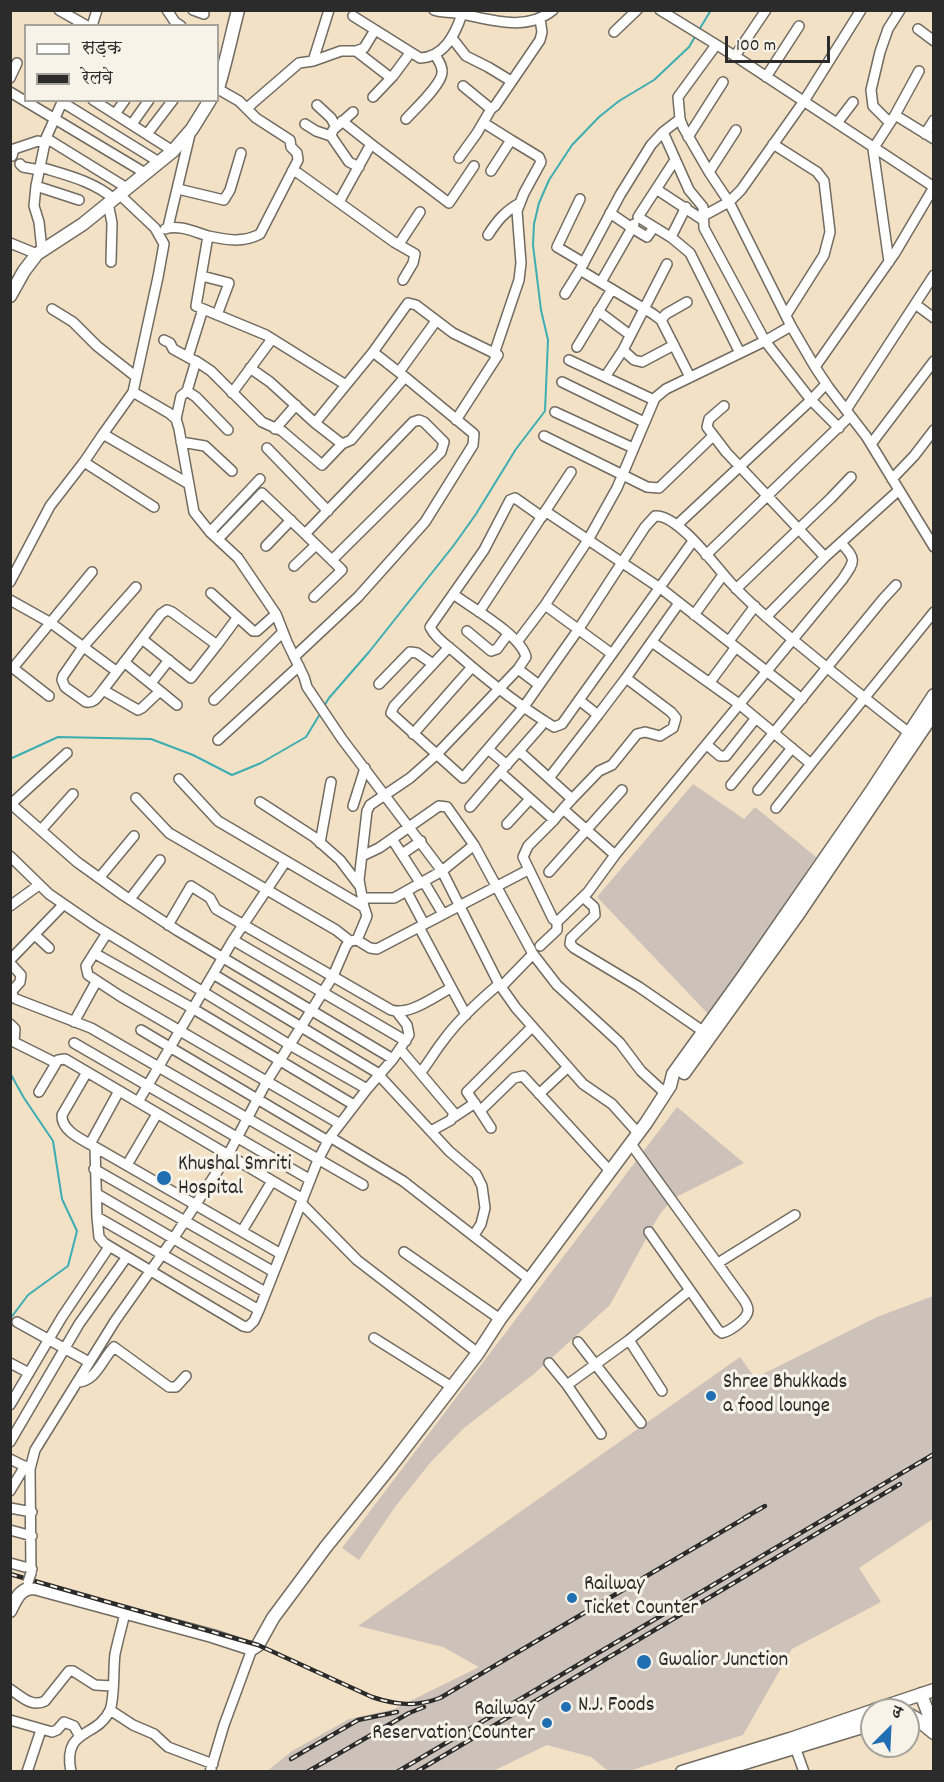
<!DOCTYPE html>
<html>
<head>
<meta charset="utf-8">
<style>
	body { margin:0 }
	#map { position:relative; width:944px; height:1782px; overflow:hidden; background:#f3e1c6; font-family:Dekko,"Playpen Sans Deva",sans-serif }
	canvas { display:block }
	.frame { position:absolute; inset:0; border:12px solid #2b2b2b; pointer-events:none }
	.legend { position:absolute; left:24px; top:24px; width:195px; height:78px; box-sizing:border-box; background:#f7f3e8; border:2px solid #a5a39c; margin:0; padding:8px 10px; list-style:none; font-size:18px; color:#2b2b2b }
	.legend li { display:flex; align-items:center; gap:12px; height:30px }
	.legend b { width:30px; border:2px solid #a5a39c }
	.north { position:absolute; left:860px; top:1698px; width:60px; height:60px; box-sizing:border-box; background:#f7f3e8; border:2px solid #a5a39c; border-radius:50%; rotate:24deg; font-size:16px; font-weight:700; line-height:24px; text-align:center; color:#2b2b2b }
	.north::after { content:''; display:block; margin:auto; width:21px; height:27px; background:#1f6fb2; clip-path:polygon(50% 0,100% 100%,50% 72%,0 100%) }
	.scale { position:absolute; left:725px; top:36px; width:105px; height:27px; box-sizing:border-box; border:3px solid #2b2b2b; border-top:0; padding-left:8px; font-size:18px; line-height:21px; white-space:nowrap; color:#2b2b2b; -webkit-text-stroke:4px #f7f3e8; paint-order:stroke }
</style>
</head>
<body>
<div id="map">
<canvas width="944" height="1782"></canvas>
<div class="frame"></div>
<ul class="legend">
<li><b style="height:8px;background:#fff"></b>सड़क</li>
<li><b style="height:8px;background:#2b2b2b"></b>रेलवे</li>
</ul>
<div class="north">उ</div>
<div class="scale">100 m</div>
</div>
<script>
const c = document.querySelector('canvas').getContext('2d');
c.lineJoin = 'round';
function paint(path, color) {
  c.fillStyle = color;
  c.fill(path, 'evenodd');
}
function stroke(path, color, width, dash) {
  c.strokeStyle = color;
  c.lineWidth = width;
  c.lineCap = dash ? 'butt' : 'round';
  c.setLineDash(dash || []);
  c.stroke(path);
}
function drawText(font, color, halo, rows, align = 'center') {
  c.font = font + ' Dekko,sans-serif';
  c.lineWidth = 6;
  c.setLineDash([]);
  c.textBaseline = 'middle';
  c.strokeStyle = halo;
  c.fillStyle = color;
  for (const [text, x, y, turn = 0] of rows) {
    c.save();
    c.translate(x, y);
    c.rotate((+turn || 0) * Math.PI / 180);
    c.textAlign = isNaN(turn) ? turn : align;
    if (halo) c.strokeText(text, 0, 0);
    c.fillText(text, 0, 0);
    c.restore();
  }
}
paint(new Path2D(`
	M693,784L744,819L755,807L816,857L710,1016L597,897Z
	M677,1107L744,1163L672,1199L658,1217L610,1305L534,1374L464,1428L430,1463L395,1507L359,1560L342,1548Z
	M933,1296V1519L859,1568L881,1602L792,1649L743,1735L629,1771H608L591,1757L547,1745L493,1771L266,1772L292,1751L349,1719L394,1709L479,1667L443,1647L358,1626L740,1357L755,1378L877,1317Z`), '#ccc2b9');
stroke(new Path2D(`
	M699,30L711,10
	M324,706L329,698L369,652L454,545L476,514L516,449L545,411L548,340L541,310L533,245L534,224L539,203L549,180L572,145L599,117L619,101L654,80L689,47L696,35
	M10,759L58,737L151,739L193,755L232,775L261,763L306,737L320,714
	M10,1073L24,1098L53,1141L62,1199L77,1231L68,1266L28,1295L10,1319`), '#3cadb3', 2);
const minor = new Path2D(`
	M59,10L87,26
	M167,10L175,22L181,26
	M193,10L204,14
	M434,10C443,13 452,12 462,14C492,20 526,32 553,10
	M660,10L738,58L934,187
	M353,16L420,58C444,57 455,35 462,14
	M92,26L97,10
	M918,29L934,41
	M614,32L637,10
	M452,38L466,56L488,67L511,81
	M716,45L678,97L680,119L683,127L709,172L729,202L791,326L815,367L829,388L866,436L934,547
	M356,51L391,78
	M735,56L766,10
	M313,61L329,10
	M766,77L799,26
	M10,78L17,63
	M463,86L491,109L495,106L540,40L542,32L540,19
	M218,89L239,101L256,118L290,140L291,147L297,153L298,160L260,234C243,243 227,240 208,236L196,306L266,335L346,385L373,352L405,377
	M10,92L145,173
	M373,97L393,76L410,53
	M93,100L173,151
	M62,102L159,162
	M317,105L331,118L336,127
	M247,108L299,63L313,61L341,51H356L364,48L375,30
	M353,112L333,130L331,136L349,162L359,167
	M115,114L125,100
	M895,115L919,71
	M406,119C415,109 441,85 442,73C443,66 438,60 435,55
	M342,121L371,144
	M484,123L511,140L491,171
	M837,123L853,102
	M890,123L873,106L871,90L880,52L888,29L900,10
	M132,124L149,100
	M305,124L316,131L331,136
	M663,132L689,190L703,207L704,228L765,341L791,326
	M147,134L173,100
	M925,134L934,120
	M688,137L723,82
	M46,138L127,188
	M773,144L817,172L824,181L830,232L824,255L786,315
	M12,156L14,149L38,141L46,143
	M459,158L477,133L491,109
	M675,160L638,217L672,238L690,253L740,353
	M20,164L23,167L40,170
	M40,167C66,175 93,181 114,199
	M292,171L298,173L394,242L415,254L413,263L403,280
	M709,172L736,130
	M36,186L79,200
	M178,189L224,200L230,190L241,153
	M656,189L703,220
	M119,194L155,228L164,244L158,277L133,392L169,413L176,419L179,429L194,512L210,532L238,558L276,614L287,642L304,677L307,687L342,739L442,871L499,984L516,1008L583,1084L612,1104L638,1133
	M580,199L557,247L584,263
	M339,202L371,144L449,203L474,166
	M108,203L112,223L111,262
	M610,213L632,228L634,224
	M705,215L729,202L741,190L804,101L861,10
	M168,227L191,130
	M165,229C178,224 195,232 208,236
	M488,235C497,221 505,211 520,203
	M671,237L686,207
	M10,243L37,254
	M399,244L420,212
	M42,250L39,222L34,206L36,186L46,138L63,100
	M889,262L873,149L895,115L934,139
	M667,264L623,350L634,360L642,362L674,345
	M580,270L620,195L651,145L663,132L680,119
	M202,276L229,283L217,315
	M601,282L632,228L647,237L654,227
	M565,294L580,270L653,314L661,320L690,377
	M915,304L934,318
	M52,309L73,322L97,346L135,376
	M598,311L630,335
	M661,320L666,314L687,302
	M164,340L170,343L173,349L193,360
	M577,347L612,289
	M373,352L408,303L416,305L453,333L498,355L456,420
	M494,354L519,280L521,263L517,211L524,193L541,162L539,157L511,140
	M188,357L203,309
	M569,360L654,400
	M815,367L895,253L934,187
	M250,368L270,382L315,423
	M399,372L436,321
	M605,377L623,350
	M562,382L644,422
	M187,391L196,397L228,430
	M232,393L272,339
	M724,406L709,419L707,427L726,452L825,557
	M846,410L934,275
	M555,412L633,448
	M176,419L181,396L187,391L196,361L211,371L262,422L282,431L322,465L342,444L351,440L405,377L474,434L473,445L425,522L358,597L294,657
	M275,429L296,405
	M103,434L133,392
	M544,436L647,487L659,488L713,436
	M181,442L205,446L232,471
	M342,444L315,423L346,385
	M871,444L934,361
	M267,448L328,511
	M892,479L914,456L934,430
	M154,507L84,462L103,434L189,484
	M545,511L663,590L802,699
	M542,517L515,498L510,500L484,550L430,627C435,638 448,646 457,654C488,681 518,705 554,727L562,724L579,700
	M677,525L811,400L826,384
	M210,532L260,479
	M218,539L262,493L305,534
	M266,546L291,520
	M706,555L850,416
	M294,566L316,545
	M10,582L50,506L84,462
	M736,589L831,498L851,477
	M211,593L253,631H257L276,614
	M314,597L342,570L305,534L413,422L419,420L424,422L444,442L441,452L332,560
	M10,600L51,623L116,671
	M545,605L612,654L579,700L598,715L549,778
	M479,612L571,472
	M694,615L723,575
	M766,617L825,557L899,490
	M467,631L491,651L497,649L508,634
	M729,641L755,606
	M517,642L545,605L588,540L617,488L655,398L666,389L765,341L811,400L839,428
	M652,642L739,704L811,764L934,612
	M217,645L237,618
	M449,647L394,706L391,713L463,778L523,708L578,630L645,527L655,516C678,514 716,567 731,583C750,604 771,621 792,639C832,672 872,704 913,736
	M612,654L693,541
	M124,662L160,691L142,708L138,710L103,690L161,614L167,610L172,612L217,645L191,678L142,639
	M518,669L539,685
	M710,682L736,647
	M151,683L169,660
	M379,684L410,652L417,653L433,664
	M103,690C98,696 94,704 86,702L65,687L62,680L63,676L83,647L136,587
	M160,691L177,705
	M49,696L13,668L92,572
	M214,700L283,632
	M598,715L626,678
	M413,734L472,667
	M218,740L299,666
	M707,745L720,756H726L756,718
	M489,750L507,765
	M519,751L541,726
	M67,753L11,804L77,862L123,895L178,931L393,1059
	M179,779L218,821L364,907L367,916L357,940
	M731,785L883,599L896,585
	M758,790L792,748
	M136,798L169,833L336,930L350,941
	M572,799L599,771L612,765L637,734L645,732L660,736L673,728L676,718L671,712L626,678L679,603
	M260,802L314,837L340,860L359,885
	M353,806L365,768
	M470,807L500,772
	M776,808L811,764
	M563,809L572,799L519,751L500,772L554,820L563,809L615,855
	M554,820L528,846L523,857L553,919L557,922L588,892L615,855L842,580C855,561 857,560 841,543
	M507,824L530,799
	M41,830L73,794
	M392,839L421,884
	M320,843L331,782
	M402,854L421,841
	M10,856L49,894L94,925L290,1045L367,1089L330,1137L318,1160L259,1310L254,1321L248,1327L243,1326L104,1243L99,1237L97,1217L95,1147
	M362,856L379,848L439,806L447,807L474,845L533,954L557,985L606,1030L620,1043L641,1071L665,1093
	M549,872L622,790
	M100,877L134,836
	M424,882L443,914
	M407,892L424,924
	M583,897L594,907L595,915L571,938L570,944L574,948L639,987L707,1034
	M364,898H394L442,871L474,845
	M130,899L160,860
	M10,906L39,885
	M364,907L359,880L367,811L370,805L410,778L436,755L518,669L526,657C521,635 472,608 453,594
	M168,925L191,886L210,898L216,909L391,1010C410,1016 435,996 451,988
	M419,927L466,1015
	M107,933L86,966L88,975L120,996L340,1124
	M35,935L49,948
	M233,940L406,1041
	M540,946L557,930V922
	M94,953L192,1008L354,1105
	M10,960L63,905
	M10,963L21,975L20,982L12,991L13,997L16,999L91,1028L363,1185
	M213,974L376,1072L449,1151L476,1174L482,1186L485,1208L481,1224L474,1235
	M501,987L533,954
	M74,1022L96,982
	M10,1024L15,1029L14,1042
	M141,1030L328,1141
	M10,1040L56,1063
	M74,1043L309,1179
	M400,1049L454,1113L451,1120L431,1131
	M87,1072L62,1115C61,1131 83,1140 95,1147L281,1254
	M421,1072C429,1062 435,1051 443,1041C458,1020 479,1001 499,984
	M367,1089L393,1059L409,1035L407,1025L397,1012
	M39,1092L58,1060L65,1059L303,1199
	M539,1094L568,1067
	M138,1102L233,940L286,861
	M480,1111L467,1092L532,1027
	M454,1117L475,1103
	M491,1128L480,1111L514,1078L523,1076L610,1171
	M330,1137L403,1181L530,1280
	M90,1144L119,1091
	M631,1144L741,1296C744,1300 748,1305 748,1310C748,1319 730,1331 722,1333L718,1330L649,1232
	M127,1165L157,1114
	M94,1169L274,1272
	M97,1194L265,1292
	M301,1203L357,1260L478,1353
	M97,1217L259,1310
	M242,1231L272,1181
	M404,1252L500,1319
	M718,1263L795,1215
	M17,1322L89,1362
	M374,1338L452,1387
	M578,1342L641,1423
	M10,1363L29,1373
	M549,1363L567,1385L601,1434
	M77,1382C96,1382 102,1359 114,1347L169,1387H176L186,1376
	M567,1385L629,1340
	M662,1391L629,1340L690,1290
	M10,1405L62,1317L109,1247
	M10,1442L79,1324L126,1258
	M10,1459L30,1469
	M10,1491L25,1466
	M10,1508L32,1512
	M10,1530L32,1536
	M10,1563L32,1569
	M31,1573L30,1469L35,1450L115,1321L173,1239L228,1155L267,1081L333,976L346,946L350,941L357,940L370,948L377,949L528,870
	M10,1689C21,1696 32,1708 45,1701L69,1671H73L95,1685L112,1686
	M110,1710L133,1725L154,1734L168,1747L213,1764
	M10,1720L52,1732L57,1730L64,1722L74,1726L79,1735
	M795,1747L804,1772
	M27,1772L41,1730
	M71,1772C62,1727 97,1739 110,1710C115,1697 113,1669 115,1654C118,1640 122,1626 125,1613
	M210,1772L224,1725L252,1649`);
const major = new Path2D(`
	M218,88C226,62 231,37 238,10
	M10,296L24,271L37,254L83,224L173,151L192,129L210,100
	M684,1073L799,913L934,713
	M10,1611C16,1599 20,1588 34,1588L212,1636L252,1649L258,1645L273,1618L325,1548L391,1466L478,1353L500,1319L646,1123L670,1086L673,1074L742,978L870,793L934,695
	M921,1694L934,1729
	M874,1710L934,1690
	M908,1714L917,1719L934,1733
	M682,1772L790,1739L872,1711
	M715,1772L872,1724`);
stroke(minor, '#716b61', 12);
stroke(major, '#716b61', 15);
stroke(minor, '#fff', 9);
stroke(major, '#fff', 12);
const rail = new Path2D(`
	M744,1518L765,1506
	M10,1574L258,1645L372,1697C396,1705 416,1707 440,1698L750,1515
	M291,1759L358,1720L397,1712
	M307,1772L409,1713L424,1707
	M397,1772L934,1454
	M416,1772L900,1484`);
stroke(rail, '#2b2b2b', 4.5);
stroke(rail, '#f7f3e8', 2, [7]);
const minorBridge = new Path2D(`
	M28,1582L31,1573`);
stroke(minorBridge, '#716b61', 12, []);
stroke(minorBridge, '#fff', 9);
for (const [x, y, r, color] of [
	[164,1178,8,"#1f6fb2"],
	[711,1396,6,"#1f6fb2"],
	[572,1598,6,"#1f6fb2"],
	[644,1662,8,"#1f6fb2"],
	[566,1707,6,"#1f6fb2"],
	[547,1723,6,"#1f6fb2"]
]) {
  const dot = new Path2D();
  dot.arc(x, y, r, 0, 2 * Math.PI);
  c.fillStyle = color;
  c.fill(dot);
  stroke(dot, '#f7f3e8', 2);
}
drawText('21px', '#2b2b2b', '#f7f3e8', [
	["Khushal Smriti",178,1166],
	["Hospital",178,1190],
	["Shree Bhukkads",723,1384],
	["a food lounge",723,1408],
	["Railway",584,1586],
	["Ticket Counter",584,1610],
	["Gwalior Junction",658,1662],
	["N.J. Foods",578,1707],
	["Railway",535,1711,"right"],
	["Reservation Counter",535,1735,"right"]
], 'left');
</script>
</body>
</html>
